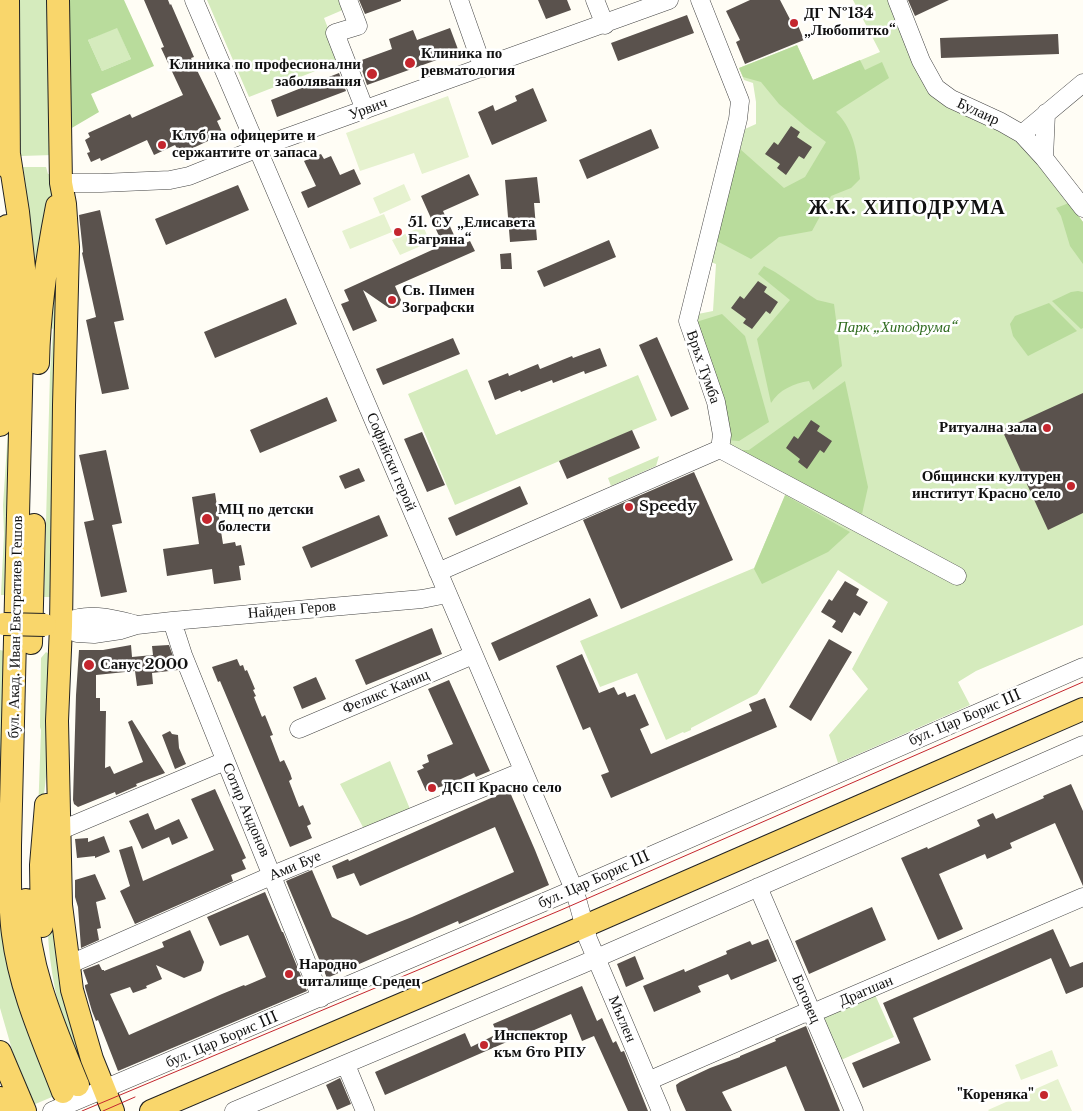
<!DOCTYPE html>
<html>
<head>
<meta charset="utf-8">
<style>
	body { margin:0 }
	canvas { display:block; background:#fffdf5 }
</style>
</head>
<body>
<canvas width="1083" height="1111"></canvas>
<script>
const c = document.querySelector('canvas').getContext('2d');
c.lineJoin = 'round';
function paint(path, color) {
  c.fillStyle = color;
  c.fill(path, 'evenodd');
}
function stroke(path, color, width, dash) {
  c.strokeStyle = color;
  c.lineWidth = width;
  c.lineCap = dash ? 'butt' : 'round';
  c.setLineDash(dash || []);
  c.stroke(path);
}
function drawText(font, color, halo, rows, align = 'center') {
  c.font = font + ' "Libre Baskerville",serif';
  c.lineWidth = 5;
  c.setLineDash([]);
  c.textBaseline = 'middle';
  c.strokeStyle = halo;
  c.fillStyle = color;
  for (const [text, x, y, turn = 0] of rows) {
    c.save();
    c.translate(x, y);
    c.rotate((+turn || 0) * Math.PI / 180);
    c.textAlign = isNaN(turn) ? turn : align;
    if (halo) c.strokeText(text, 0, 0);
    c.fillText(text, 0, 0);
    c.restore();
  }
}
paint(new Path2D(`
	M18,0H52L53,155L21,156L18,116Z
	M207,0H341L345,9L324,18L341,61L249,97Z
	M853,0H890L931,91L1011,134L1044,168L1083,222V625L976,671L958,682L970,705L838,763L829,735L868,689L852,669L888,602L838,570L757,694L691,728V730L684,733L683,732L666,740L637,673L600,687L580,641L754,568L792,480L727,446L696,322L698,314L713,311L716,264L708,261L722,222L745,129L756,124V102L753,83L744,80L739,68L797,45L813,80L880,52Z
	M117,27L131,59L102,71L88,40Z
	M23,167H46L48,174H53L49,220L35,314L33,261Z
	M56,281V597H44L50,373L53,329L51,328Z
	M467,369L496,435L638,375L657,420L455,505L408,394Z
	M12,371L7,595H1L4,534L3,505Z
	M659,456L656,466L611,486L608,478Z
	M0,650L9,652L3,825L59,1094L33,1105L13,1053L0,1008Z
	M46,652L49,654L48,758L39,841L37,843L41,730L40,727L41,658Z
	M390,761L410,809L364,829L340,784Z
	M47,852L92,1080L85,1083C68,1044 55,1000 50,958C46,923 47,887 47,852Z
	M872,988L894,1037L834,1063L817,1026L822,1009Z`), '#d5ebbd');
paint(new Path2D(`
	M69,0H124L154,66L91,94L99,112L70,129ZM117,28L131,59L102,71L88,40Z
	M797,45L813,80L860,60L865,70L882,62L889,78L836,112C855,131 857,154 860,179L851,188L831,196L812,231L779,237L751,259L715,240L740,149L784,188L805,177L826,142L806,127L779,104L761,82L743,77L739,68Z
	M1069,203L1083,222V264L1070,246L1061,216L1056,208Z
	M764,266L775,272L817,300L834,304L842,366L813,390L809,381C794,383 779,390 771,403L757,339L790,300L758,274Z
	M1078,291L1083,292V328L1081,329L1052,301L1071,292Z
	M1049,303L1077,331L1028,356L1013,336L1010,324L1015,316Z
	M722,314L745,336L769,422L739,441L726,440L696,322Z
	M845,381L868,487L862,514L734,450H749Z
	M785,495L850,532L828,552L762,584L754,569Z`), '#b9dc9c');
paint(new Path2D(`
	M448,96L469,157L422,174L414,153L360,171L346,133Z
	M404,184L411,200L380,214L373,198Z
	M384,214L392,232L350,249L342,231Z
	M423,226L430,242L400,255L392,240Z
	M1052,1050L1058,1066L1021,1080L1015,1065Z
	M1058,1079L1072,1111H989L988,1110Z`), '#e6f2cf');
paint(new Path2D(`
	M144,0H168L170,5L171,4L194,57L191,58L221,119L217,121L223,134L180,154L175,145L154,155L147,140L101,161L100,158L91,162L87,153L90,152L85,140L90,137L88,133L130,114L132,118L183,95L161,48L164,47Z
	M359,0H401V1L365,14Z
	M538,0H567L571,10L546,19Z
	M750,0H780L793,25L797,23L804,40L745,64L736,42L740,40L726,11Z
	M908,0H949L915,16Z
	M687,15L694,33L618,61L611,43Z
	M450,28L459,52L367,85L359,61L392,49L389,39L413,30L417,40Z
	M1058,34L1059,54L941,58L940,38Z
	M339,73L346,91L277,117L271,100Z
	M533,88L547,121L492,145L478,112L493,105L495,111L517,101L515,96Z
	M791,126L800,132L797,137L812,147L804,159L799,156L786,175L777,168L780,164L765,154L774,142L778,145Z
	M651,129L659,148L587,179L579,160Z
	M321,154L324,159L331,156L340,175L354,169L361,184L308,208L301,192L316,186L304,161Z
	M469,174L479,195L443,211L459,246L470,241L475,251L395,286L401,300L399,305L394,308H389L363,290L377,321L353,331L341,304L349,301L344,290L443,245L421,196Z
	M537,177L540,203H534L537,240L510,242L505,180Z
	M238,185L249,210L166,245L155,219Z
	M100,210L124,320L114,322L129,389L102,394L86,320L96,317L82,253L83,252L79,215Z
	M609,240L616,257L544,287L537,271Z
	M511,253L512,269H501L500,254Z
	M758,281L767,287L764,292L778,302L770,314L766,311L752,329L743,323L746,319L731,308L740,296L744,299Z
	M286,298L297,324L215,358L204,332Z
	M657,337L689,409L671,417L639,345Z
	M453,338L460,354L383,385L376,369Z
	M600,348L607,366L585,374L584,371L553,383L552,380L521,392L520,390L495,400L488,381L508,373L509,376L538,364L540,369L572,356L573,358Z
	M1083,393V513L1048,530L1002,430Z
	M327,397L337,421L260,453L250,430Z
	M811,420L820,426L817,431L832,441L824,453L820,450L807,469L798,462L800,459L786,448L794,436L798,439Z
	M632,430L640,448L567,479L559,461Z
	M422,432L445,485L427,492L404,439Z
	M106,450L122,523L112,525L127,592L101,597L84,522L94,520L79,455Z
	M359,468L365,481L345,489L339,476Z
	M694,472L733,560L621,609L583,520Z
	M520,486L528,504L456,536L448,518Z
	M215,493L223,544L235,542L236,546L241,545L245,565L239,566L241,580L214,584L212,569L167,576L163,549L199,544L192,497Z
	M379,515L388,536L311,568L302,547Z
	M845,581L859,589L856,595L868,602L860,616L854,612L842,633L832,627L836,621L821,612L829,599L832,601Z
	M590,598L598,616L499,661L491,643Z
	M432,628L442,654L366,685L355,660Z
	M829,639L852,652L811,721L789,707Z
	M131,645L132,657L153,655L152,646L169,645L178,670L152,673L153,684L137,686L135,671L96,675V698H100V711H106L105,768L110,766L114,774L143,762L128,722L132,720L165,773L136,784L137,786L116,795L115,792L78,807L74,804L73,800L76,695L79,650H103Z
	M582,654L599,693L614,687L618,695L625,692L627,697L635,694L649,725L640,729L651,754L752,711L749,704L765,698L777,727L611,798L601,775L609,772L590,727L583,730L556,666Z
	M237,659L240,666L243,665L245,671L247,670L255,689L253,690L256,696L254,697L262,717L265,715L273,735L270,736L280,762L284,760L290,773L292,779L289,781L299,807L303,805L311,824L307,826L312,838L290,847L220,681L218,682L212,667Z
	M316,677L326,699L302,709L293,687Z
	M449,680L490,771L476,777L474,773L450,784L426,791L417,771L424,768L422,765L429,762L427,755L453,744L428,689Z
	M170,731L172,734L178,735L179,748L186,764L175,769L162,735Z
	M1071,784L1083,811V886L1055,823L1010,843L1012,848L987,859L985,854L939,874L963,929L938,940L901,858L927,847L928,849L980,826L977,820L993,813L996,819L1044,798L1043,796Z
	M215,789L246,858L242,860L246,869L231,875L233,881L135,924L120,891L130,886L119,850L132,846L143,881L214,850L191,799Z
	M509,790L535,850L549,885L459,924L458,921L327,978L286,881L312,870L332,917L367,935L412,917L514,872L495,827L360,886L354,873L337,879L332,866L348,859L349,861Z
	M148,813L155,830L179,819L188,838L172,845L169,837L142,849L129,821Z
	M104,836L110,852L95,858V856L77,858L75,839L88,838V842Z
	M95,874L106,899L96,902L101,928L97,929L99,940L81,948L78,907L75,897V880Z
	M265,892L282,932H283L307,991L118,1071L98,1020L96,1021L92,1011L85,987V985L88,984L83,970L99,964L102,970H104V971L164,947L162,942L190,930L204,962L201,971L184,978L156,965L162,979L146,986L147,988L133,993L130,987L110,994L129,1035L222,994L244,985L245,986L266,977L248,935L220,946L207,917Z
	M872,907L886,940L809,974L795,941Z
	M1053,929L1070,967L1083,962V987L1066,994L1051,958L913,1018L931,1060L863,1088L852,1063L900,1043L883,1003Z
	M768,939L777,961L731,980L728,974L698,986L701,992L654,1012L643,986L684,969L685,972L727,954L726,951L750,941L752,945Z
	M635,956L644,979L626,987L617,964Z
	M582,986L597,1021L602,1018L613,1043L616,1041L621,1052L624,1051L648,1111H628L594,1036L582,1041L571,1014L385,1095L375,1072L465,1033L471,1047L497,1034L493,1024Z
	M806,1026L840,1111H805L786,1066L722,1092L732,1111H686L677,1091L676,1085L680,1082L710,1068L740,1057V1056L776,1041L775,1039Z
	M340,1078L351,1104L337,1110L326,1085Z`), '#5a524d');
stroke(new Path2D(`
	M78,1085L89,1111`), '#dbdad3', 22, [22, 11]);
const minor = new Path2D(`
	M194,0L570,880L577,899L588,939L661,1111
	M348,0L358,26L335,33L365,110
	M459,0L483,68
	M595,0L605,25
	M700,0L740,101L738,119L688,321L716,402L722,435L720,449
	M897,0L921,61L936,88L951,99L1001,122L1022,134L1044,158L1083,208
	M1022,134L1083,83
	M1044,158L1046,113
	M61,183H101L170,180L189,176L266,145L669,0
	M720,449L957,576
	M438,572L720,449
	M172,621L183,655L321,998
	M61,626L77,633L94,634L121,630L137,625L172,621L422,599L447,594
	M61,626C67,623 73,619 79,618C96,614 118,620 134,624
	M299,729L473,655
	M59,831L225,761
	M758,887L854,1111
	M68,965L273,875L523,771
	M346,1065L365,1111
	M648,1081L802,1014L812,1013L822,1009L1083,897
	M52,1111L556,897L1083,667
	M234,1111L583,964L1083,745`);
const major = new Path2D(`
	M8,0L9,169
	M58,0L61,183L65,204L68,247L64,405L61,626L57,721L61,905L72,990L92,1059L113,1111
	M9,154L18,212L24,268L10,845C10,875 9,905 13,934C20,990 43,1040 63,1092
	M38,363C39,310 47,257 57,206
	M0,425L7,281V226
	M31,643L34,525
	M26,900C28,967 53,1024 78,1085
	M42,926L41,865L46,805
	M0,1052L25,1111
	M0,1098L4,1111
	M151,1111L569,933L1083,709`);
stroke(minor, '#444', 19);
stroke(major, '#222', 24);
stroke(minor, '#fff', 18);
stroke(major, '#f9d66b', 22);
stroke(new Path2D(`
	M82,1111L561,910L1083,682
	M103,1111L135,1097`), '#c4262e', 1);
const majorBridge = new Path2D(`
	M4,624L45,625`);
stroke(majorBridge, '#222', 24, []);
stroke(majorBridge, '#f9d66b', 22);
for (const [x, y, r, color] of [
	[794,23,5,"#c4262e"],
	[410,63,6,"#c4262e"],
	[372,74,6,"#c4262e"],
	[162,145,5,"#c4262e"],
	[398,232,5,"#c4262e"],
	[392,300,5,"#c4262e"],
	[1047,428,5,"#c4262e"],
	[1071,486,5,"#c4262e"],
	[629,507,5,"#c4262e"],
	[207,519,6,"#c4262e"],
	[89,665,6,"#c4262e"],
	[432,788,5,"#c4262e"],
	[289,974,5,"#c4262e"],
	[484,1045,5,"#c4262e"],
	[1044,1095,5,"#c4262e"]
]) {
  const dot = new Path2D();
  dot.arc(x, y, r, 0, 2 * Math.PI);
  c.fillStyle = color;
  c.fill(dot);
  stroke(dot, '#fff', 2);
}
drawText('bold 15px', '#111', '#fff', [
	["ДГ №134",804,14],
	["„Любопитко“",804,31],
	["Клиника по",421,54],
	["ревматология",421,71],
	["Клиника по професионални",361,65,"right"],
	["заболявания",361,82,"right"],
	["Клуб на офицерите и",172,136],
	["сержантите от запаса",172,153],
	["51. СУ „Елисавета",408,223],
	["Багряна“",408,240],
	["Св. Пимен",402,291],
	["Зографски",402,308],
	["Ритуална зала",1037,428,"right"],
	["Общински културен",1061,477,"right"],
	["институт Красно село",1061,494,"right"],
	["Speedy",639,507],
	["МЦ по детски",218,510],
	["болести",218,527],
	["Санус 2000",100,665],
	["ДСП Красно село",442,788],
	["Народно",299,965],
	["читалище Средец",299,982],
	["Инспектор",494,1036],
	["към 6то РПУ",494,1053],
	["\"Кореняка\"",1034,1095,"right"]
], 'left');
drawText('15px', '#111', '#fff', [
	["Урвич",368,109,-20],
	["Булаир",978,112,25],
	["Връх Тумба",703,367,71],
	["Софийски герой",391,462,67],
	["Найден Геров",292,610,-5],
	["бул. Акад. Иван Евстратиев Гешов",16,627,-89],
	["Феликс Каниц",386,692,-23],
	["бул. Цар Борис III",965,718,-23],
	["Сотир Андонов",246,810,67],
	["Ами Буе",295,866,-23],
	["бул. Цар Борис III",594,880,-24],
	["Драгшан",866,991,-23],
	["Боговец",806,999,67],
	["Мъглен",622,1019,67],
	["бул. Цар Борис III",222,1040,-23]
]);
drawText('italic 15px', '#2f6b1f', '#fff', [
	["Парк „Хиподрума“",897,328]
]);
c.letterSpacing = '1px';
drawText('bold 20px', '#111', '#fff', [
	["Ж.К. ХИПОДРУМА",907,208]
]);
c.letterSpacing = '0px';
</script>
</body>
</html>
